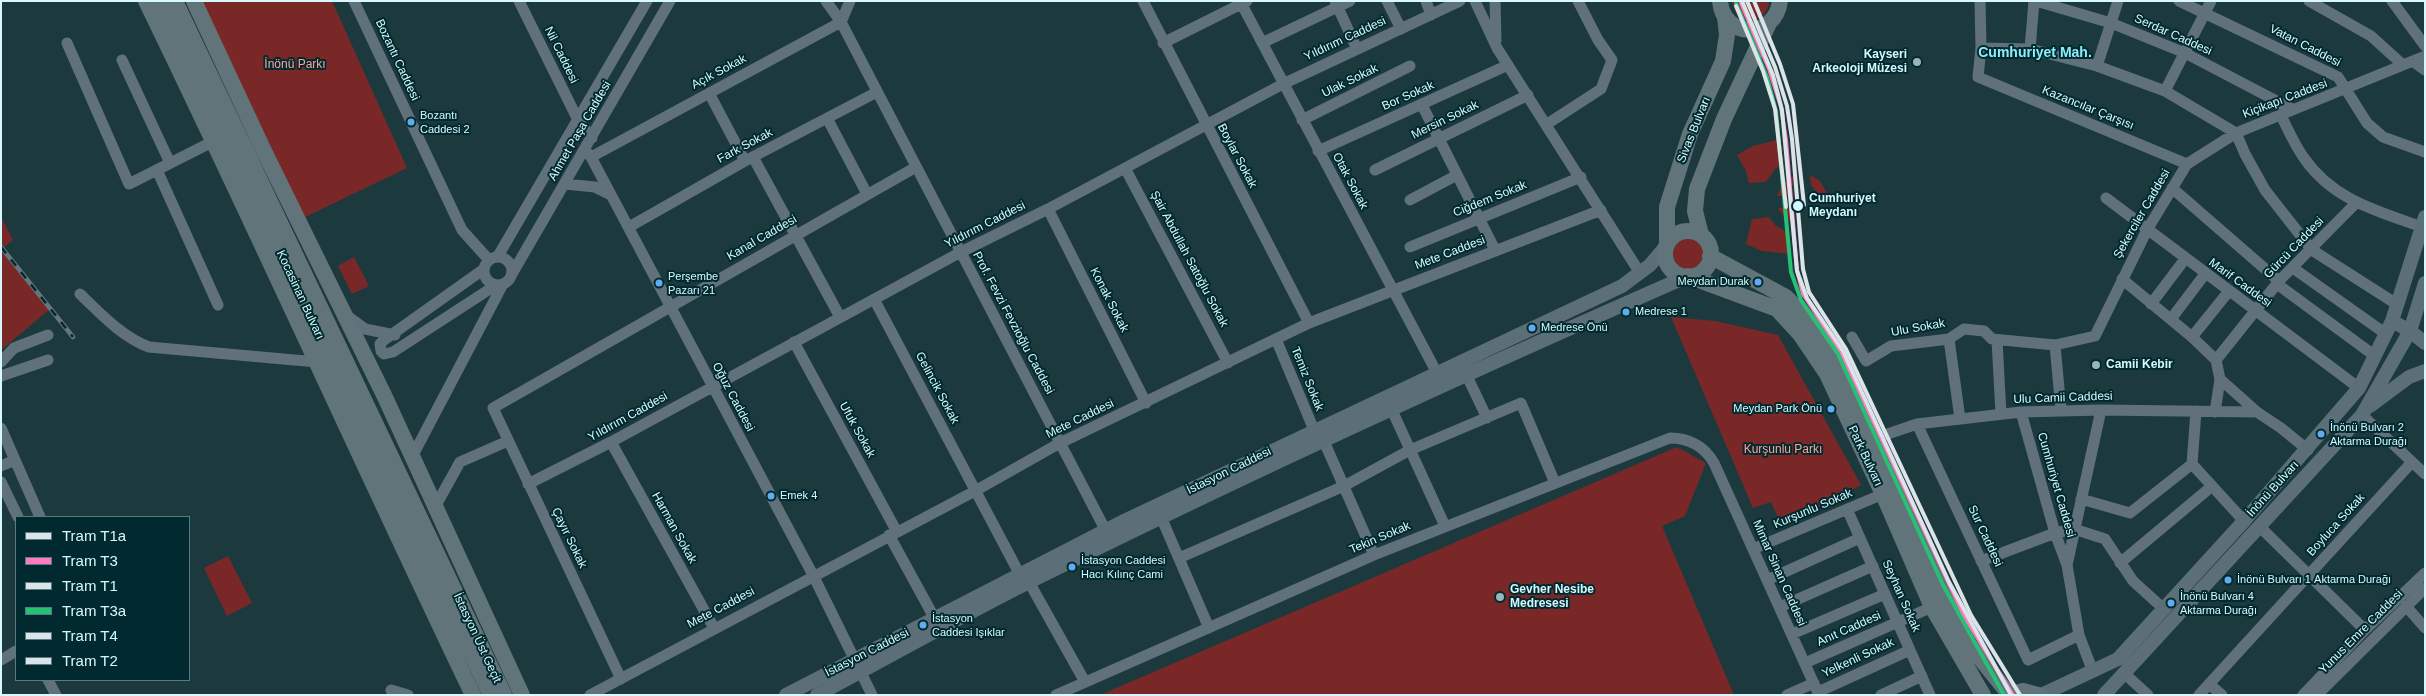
<!DOCTYPE html>
<html>
<head>
<meta charset="utf-8">
<style>
	body { margin:0 }
	#map { position:relative; width:2426px; height:696px; overflow:hidden; background:#1c3a3e; font-family:Arial,sans-serif }
	canvas { display:block }
	.frame { position:absolute; inset:0; border:2px solid #d7f9fe; pointer-events:none }
	.legend { position:absolute; left:15px; top:516px; width:175px; height:165px; box-sizing:border-box; background:#002a2f; border:1px solid #567d82; margin:0; padding:6px 9px; list-style:none; font-size:15px; color:#d7f9fe }
	.legend li { display:flex; align-items:center; gap:10px; height:25px }
	.legend b { width:25px; border:1px solid #567d82 }
</style>
</head>
<body>
<div id="map">
<canvas width="2426" height="696"></canvas>
<div class="frame"></div>
<ul class="legend">
<li><b style="height:6px;background:#dce3e9"></b>Tram T1a</li>
<li><b style="height:6px;background:#fe7ac1"></b>Tram T3</li>
<li><b style="height:6px;background:#dce3e9"></b>Tram T1</li>
<li><b style="height:6px;background:#26c172"></b>Tram T3a</li>
<li><b style="height:6px;background:#dce3e9"></b>Tram T4</li>
<li><b style="height:6px;background:#dce3e9"></b>Tram T2</li>
</ul>
</div>
<script>
const c = document.querySelector('canvas').getContext('2d');
c.lineJoin = 'round';
function paint(path, color) {
  c.fillStyle = color;
  c.fill(path, 'evenodd');
}
function stroke(path, color, width, dash) {
  c.strokeStyle = color;
  c.lineWidth = width;
  c.lineCap = dash ? 'butt' : 'round';
  c.setLineDash(dash || []);
  c.stroke(path);
}
function drawText(font, color, halo, rows, align = 'center') {
  c.font = font + ' Arial,sans-serif';
  c.lineWidth = 4;
  c.setLineDash([]);
  c.textBaseline = 'middle';
  c.strokeStyle = halo;
  c.fillStyle = color;
  for (const [text, x, y, turn = 0] of rows) {
    c.save();
    c.translate(x, y);
    c.rotate((+turn || 0) * Math.PI / 180);
    c.textAlign = isNaN(turn) ? turn : align;
    if (halo) c.strokeText(text, 0, 0);
    c.fillText(text, 0, 0);
    c.restore();
  }
}
paint(new Path2D(`
	M202,1H332L407,168L303,218Z
	M1731,1H1769C1768,12 1762,18 1751,20L1737,14Z
	M1781,139L1782,165L1775,169L1766,182L1749,183L1746,171L1737,155L1753,146Z
	M1810,175L1820,181L1827,193L1818,194L1811,185Z
	M1793,176V185L1786,196H1777L1783,183Z
	M1787,207L1795,215V224L1785,218L1778,208Z
	M1,217L13,240L3,248L50,309L1,350Z
	M1769,217L1776,226L1787,232L1789,254L1762,251L1746,244L1752,219Z
	M1673 254a15 15 0 1 1 30 0a15 15 0 1 1-30 0Z
	M354,257L369,286L352,294L338,266Z
	M1671,317L1715,321L1778,335L1861,485L1782,526L1771,502L1753,508Z
	M1677,447L1706,463L1685,516L1662,526L1734,695H1100Z
	M228,556L252,603L227,616L204,568Z`), '#7a2827');
stroke(new Path2D(`
	M354,1L462,230L489,260
	M519,1L578,120L592,138
	M826,1L841,22L1106,531
	M1143,1L1309,323
	M1240,1L1437,373
	M1335,1L1357,49
	M1387,1L1401,29
	M1426,1L1431,15
	M1475,1L1497,48L1640,273
	M1495,1L1496,41
	M1980,1L1981,48L1978,77L2187,164
	M2036,1L2111,23L2185,53L2292,109
	M2179,1L2338,77L2367,123L2383,137L2425,152
	M2309,1L2371,36L2403,65
	M2392,1L2425,46
	M67,43L129,184L214,141
	M1163,43L1247,1
	M1262,43L1350,1
	M1981,48L2030,49L2097,66L2165,91L2236,133
	M2030,49L2034,1
	M122,60L170,163
	M2414,62L2425,70
	M2097,66L2118,1
	M2165,91L2211,1
	M709,93L745,161
	M1422,105L1495,250
	M2280,113C2287,128 2294,144 2304,158C2333,200 2377,211 2422,227
	M827,118L867,194
	M1302,120L1410,66
	M1547,124L1601,89L1612,60L1598,40L1578,1
	M2236,133L2245,154L2265,190L2312,250L2398,305
	M585,150L591,157L813,575L872,695
	M1318,151L1508,65
	M591,157L841,22L850,1
	M753,157L840,317
	M1125,168L1228,363
	M157,170L218,305
	M1375,170L1528,95
	M565,184L595,187L611,195
	M2172,188L2279,281
	M2106,198L2359,388
	M1410,200L1457,175
	M1048,209L1146,403
	M629,227L745,161L877,92
	M1410,247L1581,177
	M498,256L647,1
	M484 271a14 14 0 1 1 28 0a14 14 0 1 1-28 0Z
	M2293,268L2386,334
	M484,269L384,340L380,344L381,351L384,354L393,352L496,285
	M512,274L670,1
	M2122,279L2192,337L2216,360L2220,379L2257,412L2281,428L2308,450
	M2277,284L2375,356
	M80,294C101,314 122,337 149,347L317,362
	M874,299L1019,573
	M2151,304L2185,259
	M346,315L365,329L395,335
	M2171,319L2205,274
	M1852,337L1866,361L1891,346L1949,339L1964,329L1984,331L1992,339L2055,345L2061,410
	M2192,337L2229,291
	M1276,339L1314,430
	M1949,339L1960,419
	M1997,340L2001,414
	M794,342L897,532
	M2055,345L2095,336L2147,230L2187,164L2236,133L2425,56
	M2216,360L2279,281L2356,203
	M1,362L14,348L48,335
	M1466,374L1487,418
	M1,376L48,360
	M1391,408L1445,526
	M2196,411L2192,464L2244,521
	M2021,412L2055,533L2067,565
	M2215,412L2220,379
	M2362,415L2425,474
	M1917,424L2028,660L2079,635
	M1,428L40,517
	M1323,439L1374,555
	M1873,439L1917,424L2021,412L2101,410L2257,412
	M611,442L714,628
	M412,457L503,284
	M1,466L15,460
	M1,482L18,517
	M528,484L611,442L961,252L1048,209L1283,84L1460,1
	M2081,499L2130,513L2192,464
	M435,507L460,462L508,441
	M1847,509L1930,695
	M1161,517L1209,628
	M2260,527L2365,630
	M889,535L935,619
	M1753,549L1883,494
	M1179,558L1344,486L1410,450L1521,403L1555,483
	M1981,561L2055,533L2074,529L2105,539L2133,581L2165,610
	M2120,563L2211,487
	M1767,580L1860,538
	M1029,582L1085,682
	M2406,606L2425,628
	M1780,607L1873,566
	M1792,634L1885,594
	M1,660L16,651
	M1805,663L1932,607
	M2093,672L2079,635L2067,565L2101,410
	M2125,674L2148,695
	M621,679L493,408L916,167
	M48,680L56,695
	M2209,684L2222,695
	M391,690L408,695
	M1818,692L1910,650
	M590,695L975,491L1060,443L1309,323L1601,210
	M1056,695L1374,555L1670,438C1689,438 1704,446 1714,463L1819,695
	M1787,695L1814,683
	M1881,695L1922,676
	M2199,695L2412,462
	M2303,695L2365,630L2425,573
	M2317,695L2425,588`), '#61717b', 11);
stroke(new Path2D(`
	M2392,321L2410,331L2425,343
	M2370,406L2409,377L2425,371
	M786,695L1126,520L1622,286L1650,265L1667,245
	M817,695C889,657 959,617 1031,581C1248,473 1467,373 1688,276
	M2041,695L2118,659L2244,521L2359,388L2392,321L2425,217
	M2104,695L2362,415L2410,331L2425,283`), '#5c6f78', 14);
stroke(new Path2D(`
	M146,1C258,231 362,464 473,695
	M160,1L367,439L491,695
	M175,1L504,695
	M194,1L263,149L384,395L522,695
	M1720,1C1723,39 1775,40 1780,1
	M1665 254a23 23 0 1 1 46 0a23 23 0 1 1-46 0Z
	M1701,235L1695,211L1697,189L1724,119L1769,23
	M1667,245V207L1690,134L1723,61L1727,35L1725,17
	M1710,256L1786,297L1814,326L1840,367L1963,637L2009,694
	M1688,276L1777,309L1800,334L1827,374L1883,494L1932,607L1983,695
	M2008,695L2023,691L2038,695`), '#61747a', 16);
const rail = new Path2D(`
	M1,247L73,337`);
stroke(rail, '#65767e', 4.5);
stroke(rail, '#002a2f', 2.5, [8]);
stroke(new Path2D(`
	M1747,1L1775,67L1787,106L1792,139L1803,269L1809,292L1846,349L1971,615L2020,695`), '#dce3e9', 4);
stroke(new Path2D(`
	M1741,3L1769,69L1781,107L1786,140L1797,270L1803,294L1841,352L1965,618L2013,695`), '#fe7ac1', 4);
stroke(new Path2D(`
	M1742,1L1773,75L1782,110L1797,271L1807,298L1843,351L1949,582L2011,695`), '#dce3e9', 4);
stroke(new Path2D(`
	M1736,3L1767,77L1776,111L1791,272L1801,300L1838,354L1943,585L2004,695`), '#26c172', 4);
stroke(new Path2D(`
	M1754,1L1780,64L1793,104L1804,205`), '#dce3e9', 4);
stroke(new Path2D(`
	M1736,6L1763,71L1775,109L1786,207`), '#dce3e9', 4);
for (const [x, y, r, color] of [
	[1917,62,5,"#96b6bb"],
	[411,122,4.5,"#60acee"],
	[1798,206,6,"#d7f9fe"],
	[1758,282,4.5,"#60acee"],
	[659,283,4.5,"#60acee"],
	[1626,312,4.5,"#60acee"],
	[1532,328,4.5,"#60acee"],
	[2096,365,5,"#96b6bb"],
	[1831,409,4.5,"#60acee"],
	[2321,434,4.5,"#60acee"],
	[771,496,4.5,"#60acee"],
	[1072,567,4.5,"#60acee"],
	[2228,580,4.5,"#60acee"],
	[1500,597,5,"#96b6bb"],
	[2171,603,4.5,"#60acee"],
	[923,625,4.5,"#60acee"]
]) {
  const dot = new Path2D();
  dot.arc(x, y, r, 0, 2 * Math.PI);
  c.fillStyle = color;
  c.fill(dot);
  stroke(dot, '#002a2f', 2);
}
drawText('11px', '#d7f9fe', '#002a2f', [
	["Bozantı",420,116],
	["Caddesi 2",420,130],
	["Perşembe",668,277],
	["Pazarı 21",668,291],
	["Meydan Durak",1749,282,"right"],
	["Medrese 1",1635,312],
	["Medrese Önü",1541,328],
	["Meydan Park Önü",1822,409,"right"],
	["İnönü Bulvarı 2",2330,428],
	["Aktarma Durağı",2330,442],
	["Emek 4",780,496],
	["İstasyon Caddesi",1081,561],
	["Hacı Kılınç Cami",1081,575],
	["İnönü Bulvarı 1 Aktarma Durağı",2237,580],
	["İnönü Bulvarı 4",2180,597],
	["Aktarma Durağı",2180,611],
	["İstasyon",932,619],
	["Caddesi Işıklar",932,633]
], 'left');
drawText('12px', '#d7f9fe', '#002a2f', [
	["Serdar Caddesi",2173,35,24],
	["Yıldırım Caddesi",1345,39,-25],
	["Vatan Caddesi",2305,46,27],
	["Nil Caddesi",561,55,64],
	["Bozantı Caddesi",397,60,65],
	["Açık Sokak",719,72,-28],
	["Ulak Sokak",1350,81,-26],
	["Bor Sokak",1408,96,-24],
	["Kiçikapı Caddesi",2285,99,-21],
	["Kazancılar Çarşısı",2088,108,22],
	["Mersin Sokak",1445,120,-26],
	["Sivas Bulvarı",1694,130,-68],
	["Ahmet Paşa Caddesi",580,131,-60],
	["Fark Sokak",745,146,-28],
	["Boylar Sokak",1237,156,62],
	["Otak Sokak",1350,181,62],
	["Ciğdem Sokak",1490,199,-22],
	["Şekerciler Caddesi",2142,214,-60],
	["Yıldırım Caddesi",985,225,-27],
	["Kanal Caddesi",762,238,-30],
	["Gürcü Caddesi",2294,248,-46],
	["Mete Caddesi",1450,253,-21],
	["Şair Abdullah Satoğlu Sokak",1189,259,62],
	["Marif Caddesi",2240,283,36],
	["Kocasinan Bulvarı",300,295,65],
	["Konak Sokak",1109,300,63],
	["Prof. Fevzi Fevzioğlu Caddesi",1013,323,62],
	["Ulu Sokak",1918,328,-10],
	["Temiz Sokak",1307,379,68],
	["Gelincik Sokak",937,388,62],
	["Oğuz Caddesi",733,397,62],
	["Ulu Camii Caddesi",2063,398,-2],
	["Yıldırım Caddesi",628,417,-29],
	["Mete Caddesi",1080,419,-26],
	["Ufuk Sokak",857,430,61],
	["Park Bulvarı",1865,456,65],
	["İstasyon Caddesi",1229,471,-26],
	["Cumhuriyet Caddesi",2056,485,74],
	["İnönü Bulvarı",2273,489,-48],
	["Kurşunlu Sokak",1813,509,-23],
	["Boyluca Sokak",2336,525,-48],
	["Harman Sokak",674,528,61],
	["Sur Caddesi",1985,536,65],
	["Çayır Sokak",569,538,64],
	["Tekin Sokak",1380,538,-23],
	["Mimar Sinan Caddesi",1779,573,66],
	["Seyhan Sokak",1901,596,66],
	["Mete Caddesi",721,608,-28],
	["Anıt Caddesi",1849,629,-24],
	["Yunus Emre Caddesi",2361,632,-45],
	["İstasyon Üst Geçit",477,638,65],
	["İstasyon Caddesi",867,653,-27],
	["Yelkenli Sokak",1858,658,-25]
]);
drawText('bold 12px', '#d7f9fe', '#002a2f', [
	["Kayseri",1907,55,"right"],
	["Arkeoloji Müzesi",1907,69,"right"],
	["Camii Kebir",2106,365],
	["Gevher Nesibe",1510,590],
	["Medresesi",1510,604]
], 'left');
drawText('12px', '#fea197', '#002a2f', [
	["İnönü Parkı",295,65],
	["Kurşunlu Parkı",1783,450]
]);
drawText('bold 12px', '#d7f9fe', '#002a2f', [
	["Cumhuriyet",1809,199],
	["Meydanı",1809,213]
], 'left');
drawText('bold 14px', '#8eedf9', '#002a2f', [
	["Cumhuriyet Mah.",2035,53]
]);
</script>
</body>
</html>
